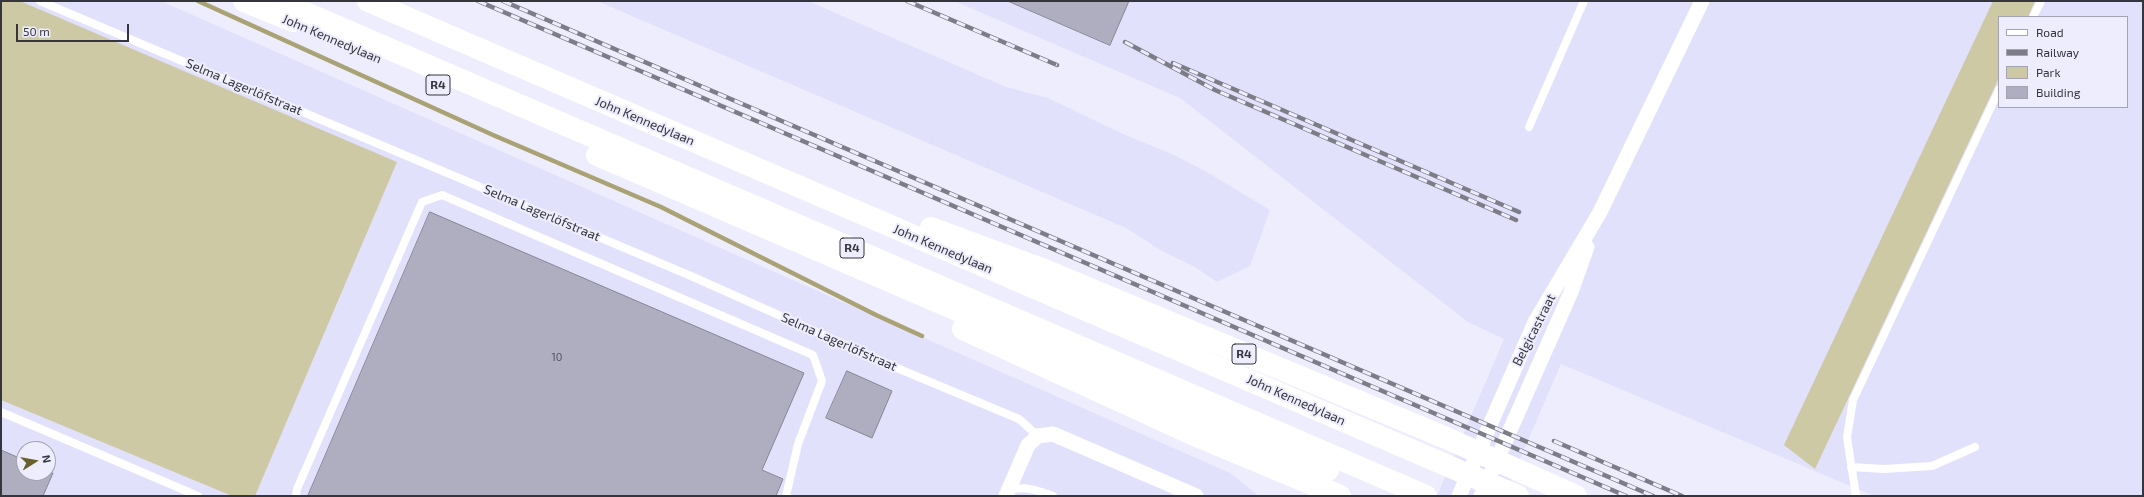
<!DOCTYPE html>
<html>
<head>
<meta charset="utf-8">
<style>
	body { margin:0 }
	#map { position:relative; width:2144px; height:497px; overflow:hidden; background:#eeedfd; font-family:"Exo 2",sans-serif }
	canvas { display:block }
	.frame { position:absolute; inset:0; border:2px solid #35353d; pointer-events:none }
	.legend { position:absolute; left:1998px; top:16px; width:130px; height:92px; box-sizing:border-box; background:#eeedfd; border:1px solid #a4a3b0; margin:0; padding:5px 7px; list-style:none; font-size:12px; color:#35353d }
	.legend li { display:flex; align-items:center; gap:8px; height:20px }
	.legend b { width:20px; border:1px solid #a4a3b0 }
	.north { position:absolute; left:16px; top:441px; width:40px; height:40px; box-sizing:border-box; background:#eeedfd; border:1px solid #a4a3b0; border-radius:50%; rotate:79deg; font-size:11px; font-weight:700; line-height:16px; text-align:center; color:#35353d }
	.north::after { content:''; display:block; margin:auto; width:14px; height:18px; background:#68602d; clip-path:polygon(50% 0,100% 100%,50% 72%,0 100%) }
	.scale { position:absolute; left:16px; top:24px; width:113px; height:18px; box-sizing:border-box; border:2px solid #35353d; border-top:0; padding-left:5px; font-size:12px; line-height:14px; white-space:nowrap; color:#35353d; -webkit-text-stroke:3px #eeedfd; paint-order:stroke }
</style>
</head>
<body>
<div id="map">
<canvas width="2144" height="497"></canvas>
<div class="frame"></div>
<ul class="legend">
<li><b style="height:5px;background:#fff"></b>Road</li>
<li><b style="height:5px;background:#7d7d88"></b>Railway</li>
<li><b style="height:11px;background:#cec9a5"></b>Park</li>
<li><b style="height:11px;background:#afaec1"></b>Building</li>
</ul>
<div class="north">N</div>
<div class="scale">50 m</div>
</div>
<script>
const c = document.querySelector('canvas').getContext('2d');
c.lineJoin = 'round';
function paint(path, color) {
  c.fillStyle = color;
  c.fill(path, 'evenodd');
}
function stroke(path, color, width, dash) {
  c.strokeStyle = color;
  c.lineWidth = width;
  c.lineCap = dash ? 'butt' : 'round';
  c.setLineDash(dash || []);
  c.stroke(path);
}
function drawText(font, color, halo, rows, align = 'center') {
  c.font = font + ' "Exo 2",sans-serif';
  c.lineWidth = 4;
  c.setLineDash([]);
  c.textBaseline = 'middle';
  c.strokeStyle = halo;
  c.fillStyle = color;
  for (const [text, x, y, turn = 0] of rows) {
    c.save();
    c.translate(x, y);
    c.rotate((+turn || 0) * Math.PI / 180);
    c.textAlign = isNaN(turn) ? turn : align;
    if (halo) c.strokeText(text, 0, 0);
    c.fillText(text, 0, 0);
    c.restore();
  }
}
paint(new Path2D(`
	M1,1H161L1230,473L1259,496H1ZM24,449H48V473H24Z
	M597,1H808L1006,87L1048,98L1123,134L1174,155L1207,172L1270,210L1250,266L1217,282L1195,267L1162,251L1126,228Z
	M954,1H2143V496H1874L1561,364L1504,496H1437L1504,339L1468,322L1180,98ZM1999,17H2127V107H1999Z`), '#e2e1fc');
paint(new Path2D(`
	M1,1H20L397,162L255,496H232L1,400Z
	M1993,1H2035L2028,17H1999V78L1815,469L1784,445Z`), '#cec9a5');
stroke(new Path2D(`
	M198,1L493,135L661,207L876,315L922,336`), '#a9a275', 4.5);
const building = new Path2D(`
	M1008,1H1129L1110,45Z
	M430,212L804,373L762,470L783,479L776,496H308Z
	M847,371L892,391L872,438L826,418Z
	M1,450L24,460V473H53L43,496H1Z`);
paint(building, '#afaec1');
stroke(building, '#878698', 1);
stroke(new Path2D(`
	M40,1L691,276L904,371L1019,419L1038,436
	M2033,17L2041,1
	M1529,127L1584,1
	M1,412L198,496
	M1851,467L1884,469L1932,466L1975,447
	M1009,491C1024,485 1037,490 1053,496
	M296,496L297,489L422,202L442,195L813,355L822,381L798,444L786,496
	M1856,496L1847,437L1853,400L1999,90`), '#fff', 8);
stroke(new Path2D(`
	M1006,496L1028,445L1038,436L1053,434L1196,496
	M1459,496L1535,322L1600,212L1702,1
	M1481,496L1571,292L1587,247`), '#fff', 15);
stroke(new Path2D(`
	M244,1L293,21
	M278,1L1426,496
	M368,1L1518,496
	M597,155L1328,470
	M931,228L1042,269L1446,438L1576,496
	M963,329L1190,433L1340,496`), '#fff', 22);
const rail = new Path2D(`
	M478,1L1626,496
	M503,1L1653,496
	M907,1L1057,65
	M1125,42L1215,90L1516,220
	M1173,63L1519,212
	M1554,441L1682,496`);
stroke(rail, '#7d7d88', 4.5);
stroke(rail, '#eeedfd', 3, [9]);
drawText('11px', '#54535e', null, [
	["10",557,357]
]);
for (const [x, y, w] of [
	[438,85,24],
	[852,248,24],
	[1244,354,24]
]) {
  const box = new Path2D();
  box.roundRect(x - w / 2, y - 10, w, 20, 3);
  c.fillStyle = '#eeedfd';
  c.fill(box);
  stroke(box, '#35353d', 1);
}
drawText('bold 12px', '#35353d', null, [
	["R4",438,85],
	["R4",852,248],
	["R4",1244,354]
]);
drawText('13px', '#35353d', '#eeedfd', [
	["John Kennedylaan",332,39,23],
	["Selma Lagerlöfstraat",244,87,23],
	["John Kennedylaan",645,121,23],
	["Selma Lagerlöfstraat",542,213,23],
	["John Kennedylaan",943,249,23],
	["Belgicastraat",1534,330,-63],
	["Selma Lagerlöfstraat",839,342,24],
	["John Kennedylaan",1296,400,24]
]);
</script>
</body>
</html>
